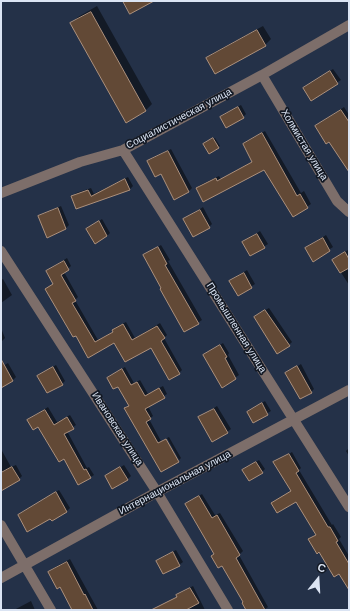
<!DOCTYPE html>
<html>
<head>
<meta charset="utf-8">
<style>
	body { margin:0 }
	#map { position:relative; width:350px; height:611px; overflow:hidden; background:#243148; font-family:"DM Sans",sans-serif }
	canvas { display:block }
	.frame { position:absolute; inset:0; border:2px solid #dbe4f3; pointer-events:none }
	.north { position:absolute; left:298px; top:559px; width:40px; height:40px; -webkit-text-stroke:3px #131924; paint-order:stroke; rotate:18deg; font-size:11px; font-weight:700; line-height:16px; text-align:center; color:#dbe4f3 }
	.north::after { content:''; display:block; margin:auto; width:14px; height:18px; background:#dbe4f3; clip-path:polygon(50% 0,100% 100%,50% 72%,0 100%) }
</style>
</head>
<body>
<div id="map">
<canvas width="350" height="611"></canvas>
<div class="frame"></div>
<div class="north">С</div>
</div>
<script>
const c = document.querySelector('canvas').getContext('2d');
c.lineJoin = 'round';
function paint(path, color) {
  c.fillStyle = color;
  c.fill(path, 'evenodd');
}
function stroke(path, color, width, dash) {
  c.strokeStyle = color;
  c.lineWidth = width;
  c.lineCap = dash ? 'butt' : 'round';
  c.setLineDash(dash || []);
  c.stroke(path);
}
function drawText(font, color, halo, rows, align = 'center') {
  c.font = font + ' "DM Sans",sans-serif';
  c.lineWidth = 3.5;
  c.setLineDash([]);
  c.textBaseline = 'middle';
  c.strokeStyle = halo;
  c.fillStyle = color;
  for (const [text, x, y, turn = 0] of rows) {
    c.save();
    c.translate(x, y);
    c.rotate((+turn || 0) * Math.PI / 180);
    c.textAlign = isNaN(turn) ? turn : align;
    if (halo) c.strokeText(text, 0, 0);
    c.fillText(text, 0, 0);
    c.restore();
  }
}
paint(new Path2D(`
	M97,6L152,104L146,110L126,121L72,23L78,17Z
	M263,26L271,39L265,45L208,58L213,53Z
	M333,69L341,80L311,99L304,88Z
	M241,105L246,114L243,117H221L224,114Z
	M344,107L349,115V169L319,124Z
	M265,131L301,193L304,191L311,204L293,216L264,168L197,188L200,185L219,176L221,179L253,161L244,144L247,141Z
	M215,138L220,146L218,148L205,143Z
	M171,149L192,188L189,191L174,198L161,173L148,161L152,158Z
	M128,177L133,186L130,189L77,208L73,196L76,193L91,188L94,194Z
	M61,206L69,225L66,228L48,236L39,217L43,214Z
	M203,207L212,224L209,227L185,219Z
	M102,219L110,233L107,236L87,229Z
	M260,231L268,244L251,255L243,242Z
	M326,235L333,247L313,260L306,248Z
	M161,245L170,260L168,261L202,320L185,331L144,255Z
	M348,250L349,251V285L333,260Z
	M67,258L71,266L64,272L78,297L75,300L98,340L114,331L113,330L116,327L126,322L135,338L160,323L167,335L164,338L182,370L179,373L151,347L115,342L88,357L76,334L46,289L54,284L47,271Z
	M247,270L255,284L238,295L230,281Z
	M3,279L12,295L1,303V280Z
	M269,308L292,342L289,345L258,314Z
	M1,328L5,338L2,341H1Z
	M223,343L229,353L228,355L239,375L222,387L204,355Z
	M8,363L16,377L13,380L1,385V367Z
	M301,364L314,389L311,392L287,373Z
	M56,365L65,381L62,384L38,376Z
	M125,367L134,383L140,380L148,394L163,386L167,394L148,406L153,416L149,419L161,441L165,439L178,461L161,471L125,408L129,405L118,385L108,378Z
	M265,401L271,411L253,422L248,412Z
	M217,406L231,429L227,432L199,418Z
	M48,407L57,422L70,415L76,425L67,431L87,468L89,467L94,475L79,484L64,458L39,426L28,420Z
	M169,437L181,458L179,460L167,438Z
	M349,448V456L346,451Z
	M1,449L11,467L16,465L22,476L19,479L1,489Z
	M292,452L301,468L299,470L332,525L333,524L341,537L339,539L349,556V588L340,572L310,539L316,534L297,500L273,503L291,491L275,463Z
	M259,460L265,469L262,472L243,470Z
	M124,465L131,476L127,480L106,476Z
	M59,490L70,508L67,511L52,520L51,517L19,515Z
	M202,494L215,515L220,513L243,551L239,555L268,607L264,610H247L244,602L222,564L212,556L215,553L186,504Z
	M176,550L183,562L179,565L164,573L158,561L161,558Z
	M70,559L98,610H73L61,586L49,572L52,569Z
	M193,586L205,610H185L177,595Z
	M31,601L35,610H14Z`), '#0007');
const building = new Path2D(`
	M123,1H154L130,14Z
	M91,12L146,111L126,123L70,23Z
	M257,30L266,46L215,74L206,58Z
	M330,71L338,84L311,101L303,88Z
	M238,107L244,118L226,128L220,117Z
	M341,110L349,122V172L329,142L326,144L315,126Z
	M262,133L297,196L300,194L308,208L293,217L264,170L203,202L196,188L216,178L217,181L252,162L243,144Z
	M213,138L219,148L209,154L203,144Z
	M168,151L189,192L174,200L161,174L155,177L147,161Z
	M125,179L130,190L76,209L71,196L88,190L91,196Z
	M58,208L66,229L47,238L38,216Z
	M200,210L210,228L193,237L183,219Z
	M99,221L107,236L95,244L86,229Z
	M257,234L265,248L250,256L242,242Z
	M323,238L330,251L313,262L305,248Z
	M158,247L167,264L165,265L199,324L184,332L160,289L161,288L143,255Z
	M345,252L349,259V268L340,273L332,260Z
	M64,261L69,270L61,275L76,301L72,303L95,342L113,332L112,330L123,324L132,340L157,326L165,338L161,341L180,374L169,380L151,348L125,362L114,343L88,358L76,336L73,337L45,289L53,284L46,271Z
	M244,273L252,288L238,296L229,281Z
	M265,310L290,346L277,354L254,317Z
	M220,345L227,357L225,358L236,379L222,388L203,355Z
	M1,359L13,381L1,388Z
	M297,366L312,393L300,399L285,373Z
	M53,367L63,385L47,393L37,376Z
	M122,369L131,385L137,382L145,396L159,388L165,398L145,409L151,419L146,422L158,443L166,439L179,462L161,472L124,408L129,406L118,387L113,389L107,378Z
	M262,403L268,415L253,423L247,412Z
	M214,409L228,433L212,442L198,417Z
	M45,410L54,425L67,417L74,429L64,434L84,470L86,469L91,478L78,485L64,459L59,462L38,427L33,430L27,420Z
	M289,454L299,471L296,473L328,527H330L338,541L336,542L349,564V590L339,574L334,577L319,552L317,554L308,539L316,535L296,502L277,513L271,503L291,491L273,462Z
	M256,462L263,473L249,481L242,470Z
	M12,467L20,480L1,491V473Z
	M120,467L128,480L112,489L105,476Z
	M56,492L67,512L52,521L50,519L27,532L18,515Z
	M199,496L212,518L217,515L240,555L236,558L265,610H246L242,603L243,602L222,566L218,568L211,556L214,554L185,504Z
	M173,552L180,566L163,574L156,561Z
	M67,562L84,595L85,594L93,610H72L60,587L57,589L48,572Z
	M190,588L199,603L186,610H151L177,597L176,595Z`);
paint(building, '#624936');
stroke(building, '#ac907c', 1);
stroke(new Path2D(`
	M262,75L337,201L349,212
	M123,150L349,507
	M1,193L80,162L123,150L262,75L349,25
	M1,251L157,492L228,610
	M1,525L51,610
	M1,578L157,492L349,390`), '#7d6e6a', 10);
drawText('10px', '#dbe4f3', '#131924', [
	["Социалистическая улица",179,119,-28],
	["Холмистая улица",304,145,59],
	["Промышленная улица",236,328,58],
	["Ивановская улица",117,429,57],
	["Интернациональная улица",175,483,-28]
]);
</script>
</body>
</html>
